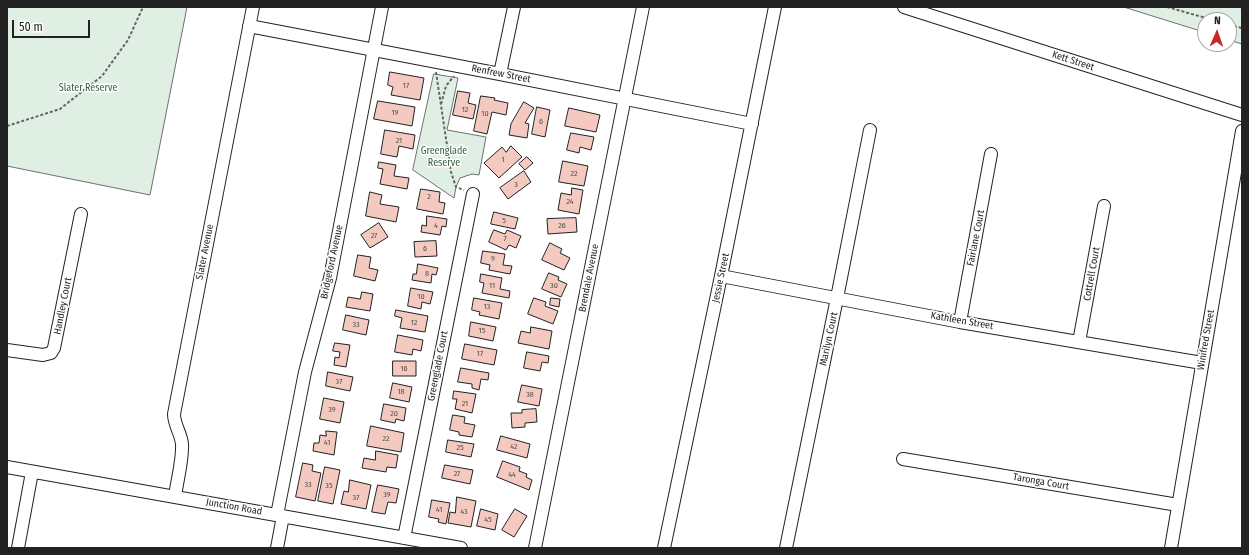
<!DOCTYPE html>
<html>
<head>
<meta charset="utf-8">
<style>
	body { margin:0 }
	#map { position:relative; width:1249px; height:555px; overflow:hidden; background:#fff; font-family:"Fira Sans Condensed",sans-serif }
	canvas { display:block }
	.frame { position:absolute; inset:0; border:8px solid #222; pointer-events:none }
	.north { position:absolute; left:1197px; top:12px; width:40px; height:40px; box-sizing:border-box; background:#fff; border:1px solid #a7a7a7; border-radius:50%; rotate:2deg; font-size:11px; font-weight:700; line-height:16px; text-align:center; color:#222 }
	.north::after { content:''; display:block; margin:auto; width:14px; height:18px; background:#c62828; clip-path:polygon(50% 0,100% 100%,50% 72%,0 100%) }
	.scale { position:absolute; left:12px; top:20px; width:78px; height:18px; box-sizing:border-box; border:2px solid #222; border-top:0; padding-left:5px; font-size:12px; line-height:14px; white-space:nowrap; color:#222; -webkit-text-stroke:3px #fff; paint-order:stroke }
</style>
</head>
<body>
<div id="map">
<canvas width="1249" height="555"></canvas>
<div class="frame"></div>
<div class="north">N</div>
<div class="scale">50 m</div>
</div>
<script>
const c = document.querySelector('canvas').getContext('2d');
c.lineJoin = 'round';
function paint(path, color) {
  c.fillStyle = color;
  c.fill(path, 'evenodd');
}
function stroke(path, color, width, dash) {
  c.strokeStyle = color;
  c.lineWidth = width;
  c.lineCap = dash ? 'butt' : 'round';
  c.setLineDash(dash || []);
  c.stroke(path);
}
function drawText(font, color, halo, rows, align = 'center') {
  c.font = font + ' "Fira Sans Condensed",sans-serif';
  c.lineWidth = 3;
  c.setLineDash([]);
  c.textBaseline = 'middle';
  c.strokeStyle = halo;
  c.fillStyle = color;
  for (const [text, x, y, turn = 0] of rows) {
    c.save();
    c.translate(x, y);
    c.rotate((+turn || 0) * Math.PI / 180);
    c.textAlign = isNaN(turn) ? turn : align;
    if (halo) c.strokeText(text, 0, 0);
    c.fillText(text, 0, 0);
    c.restore();
  }
}
const green = new Path2D(`
	M7,7H187L150,195L7,166Z
	M1124,7H1237L1242,8V44L1229,40V20H1205V32Z
	M434,74L458,78L447,130L486,137L479,175L472,174L460,178L456,187L454,198L413,170Z`);
paint(green, '#e0efe3');
stroke(green, '#6f6f6f', 1);
const building = new Path2D(`
	M390,72L424,78L420,100L391,95L393,87L388,85Z
	M458,91L470,93L468,103L476,105L473,119L453,115Z
	M481,96L495,98L494,100L508,103L506,115L492,112L487,134L474,131Z
	M378,101L415,107L412,126L374,119Z
	M524,102L534,108L525,123L529,124L527,138L509,135L511,124Z
	M537,107L550,110L545,137L532,134Z
	M569,108L600,115L596,132L565,126Z
	M385,130L415,135L413,149L399,146L397,157L381,154Z
	M571,133L594,137L591,150L580,147L579,153L567,150Z
	M511,146L522,157L499,178L484,163L502,147L506,152Z
	M527,157L533,163L525,170L519,164Z
	M563,161L588,166L584,186L559,182Z
	M379,162L396,165L394,176L409,178L407,189L380,184L383,169L378,168Z
	M524,171L531,182L508,199L500,188Z
	M572,188L583,190L579,214L558,210L561,193L571,195Z
	M421,189L440,192L439,202L445,203L443,214L417,209Z
	M370,192L382,195L380,204L399,207L396,222L366,216Z
	M494,212L518,218L515,229L491,224Z
	M427,216L447,219L446,227L442,226L440,235L421,232L422,225L426,226Z
	M576,218L577,232L548,234L547,219Z
	M379,223L388,237L370,248L361,235Z
	M494,230L505,234L507,230L521,236L516,248L509,245L506,250L489,242Z
	M436,241L437,256L415,257L414,242Z
	M550,243L562,249L560,253L570,258L564,270L542,260Z
	M483,251L505,254L503,265L512,266L510,274L489,270L490,265L481,263Z
	M358,255L371,257L369,268L378,270L375,281L354,276Z
	M418,264L438,268L436,275L432,274L431,283L412,280L413,274H416Z
	M549,273L559,277L558,280L567,284L561,297L542,289Z
	M481,274L502,278L500,289L510,291L509,298L482,293L484,283L480,282Z
	M411,288L433,292L430,304L422,302L421,309L408,306Z
	M362,292L373,294L370,311L346,307L348,297L360,299Z
	M474,298L502,303L499,319L479,315L480,312L472,310Z
	M534,298L546,302L545,306L558,311L553,324L528,314Z
	M551,298L560,299L559,307L550,305Z
	M396,310L428,316L425,332L400,328L402,318L395,316Z
	M346,315L369,320L366,335L343,330Z
	M471,322L496,327L493,341L469,336Z
	M531,327L552,331L549,349L518,343L521,331L530,333Z
	M398,335L423,340L421,351L413,349L412,355L395,352Z
	M335,343L350,345L346,367L334,365L335,357L339,358L340,352L333,351Z
	M465,344L497,350L494,365L462,359Z
	M527,352L549,356L548,363L542,362L540,371L524,368Z
	M393,361H416V376H393Z
	M461,368L489,373L488,380L481,379L479,390L472,388V384L458,382Z
	M328,372L353,377L350,391L326,386Z
	M393,383L412,387L409,402L390,398Z
	M522,385L542,389L539,406L518,402Z
	M454,391L476,394L472,413L455,409L457,399H453Z
	M324,398L344,402L340,423L320,419Z
	M384,404L406,408L404,421L396,419L395,423L381,420Z
	M536,409L537,422L525,423V427L512,428L511,413H522V410Z
	M453,415L465,417L464,423L475,425L472,437L459,435V432L450,430Z
	M371,426L404,433L401,452L367,446Z
	M326,431L337,432L334,455L313,451L314,443H319L320,435L326,436Z
	M501,436L530,444L527,458L497,450Z
	M448,440L474,444L471,457L446,452Z
	M376,451L398,455L396,468L387,467L386,472L362,468L364,458L375,460Z
	M503,461L520,467L519,471L527,474L526,477L532,480L529,490L497,477Z
	M303,463L313,465L312,471L321,473L315,501L296,497Z
	M445,465L473,470L470,484L442,478Z
	M325,467L340,470L333,504L318,501Z
	M350,480L371,485L366,509L341,504L344,491L348,492Z
	M378,485L399,489L396,503L388,502L385,514L372,512Z
	M457,497L476,501L471,527L448,523L450,512L455,513Z
	M432,500L450,503L446,524L438,522L439,519L429,517Z
	M481,509L498,514L495,530L477,526Z
	M515,509L527,516L514,537L502,530Z`);
paint(building, '#f3c9c0');
stroke(building, '#222', 1);
const minor = new Path2D(`
	M904,7L1242,115
	M249,26L500,74L752,124
	M500,74L514,7
	M721,276L960,322L1202,363
	M960,322L991,154
	M1079,342L1104,206
	M7,350L43,355L51,353L54,348L81,214
	M903,459L1178,505
	M7,467L461,548
	M175,497C177,480 183,460 182,444C181,433 174,425 174,414L253,7
	M277,515L305,372L330,278L382,7
	M404,538L473,194
	M18,548L32,472
	M277,548L283,516
	M535,548L643,7
	M664,548L721,276L775,7
	M786,548L837,298L870,130
	M1171,548L1242,131`);
stroke(minor, '#222', 14);
stroke(new Path2D(`
	M1167,7L1213,20
	M1229,25L1242,28
	M436,72L451,172L456,187L464,190
	M441,104L446,86L454,76
	M7,126L60,109L102,76L128,40L143,7`), '#646464', 2, [3, 2]);
stroke(minor, '#fff', 12);
drawText('8px', '#564c4a', null, [
	["17",406,86],
	["12",465,110],
	["19",395,113],
	["10",485,114],
	["6",541,122],
	["21",399,141],
	["1",503,160],
	["22",574,174],
	["3",516,185],
	["2",429,197],
	["24",570,202],
	["5",504,221],
	["4",436,226],
	["26",562,226],
	["27",374,236],
	["7",505,239],
	["6",425,249],
	["9",493,259],
	["8",427,274],
	["11",492,286],
	["30",554,286],
	["10",421,297],
	["13",487,307],
	["12",414,323],
	["33",356,325],
	["15",482,331],
	["17",480,354],
	["16",404,369],
	["37",339,382],
	["18",401,392],
	["38",530,395],
	["21",465,404],
	["39",332,410],
	["20",394,414],
	["22",386,439],
	["41",327,443],
	["42",514,447],
	["25",460,448],
	["27",457,474],
	["44",512,475],
	["33",308,485],
	["35",329,486],
	["39",387,495],
	["37",356,498],
	["41",439,510],
	["43",464,512],
	["45",488,520]
]);
drawText('10px', '#222', '#fff', [
	["Kett Street",1073,61,18],
	["Renfrew Street",501,74,11],
	["Fairlane Court",976,238,-79],
	["Slater Avenue",205,252,-79],
	["Bridgeford Avenue",332,262,-78],
	["Cottrell Court",1092,274,-80],
	["Brendale Avenue",589,278,-79],
	["Jessie Street",721,278,-78],
	["Handley Court",63,306,-79],
	["Kathleen Street",962,321,10],
	["Marilyn Court",829,339,-78],
	["Winifred Street",1206,340,-80],
	["Greenglade Court",438,366,-79],
	["Taronga Court",1041,482,10],
	["Junction Road",234,507,10]
]);
drawText('10px', '#2f5e38', '#fff', [
	["Slater Reserve",88,88],
	["Greenglade",444,151],
	["Reserve",444,163]
]);
</script>
</body>
</html>
